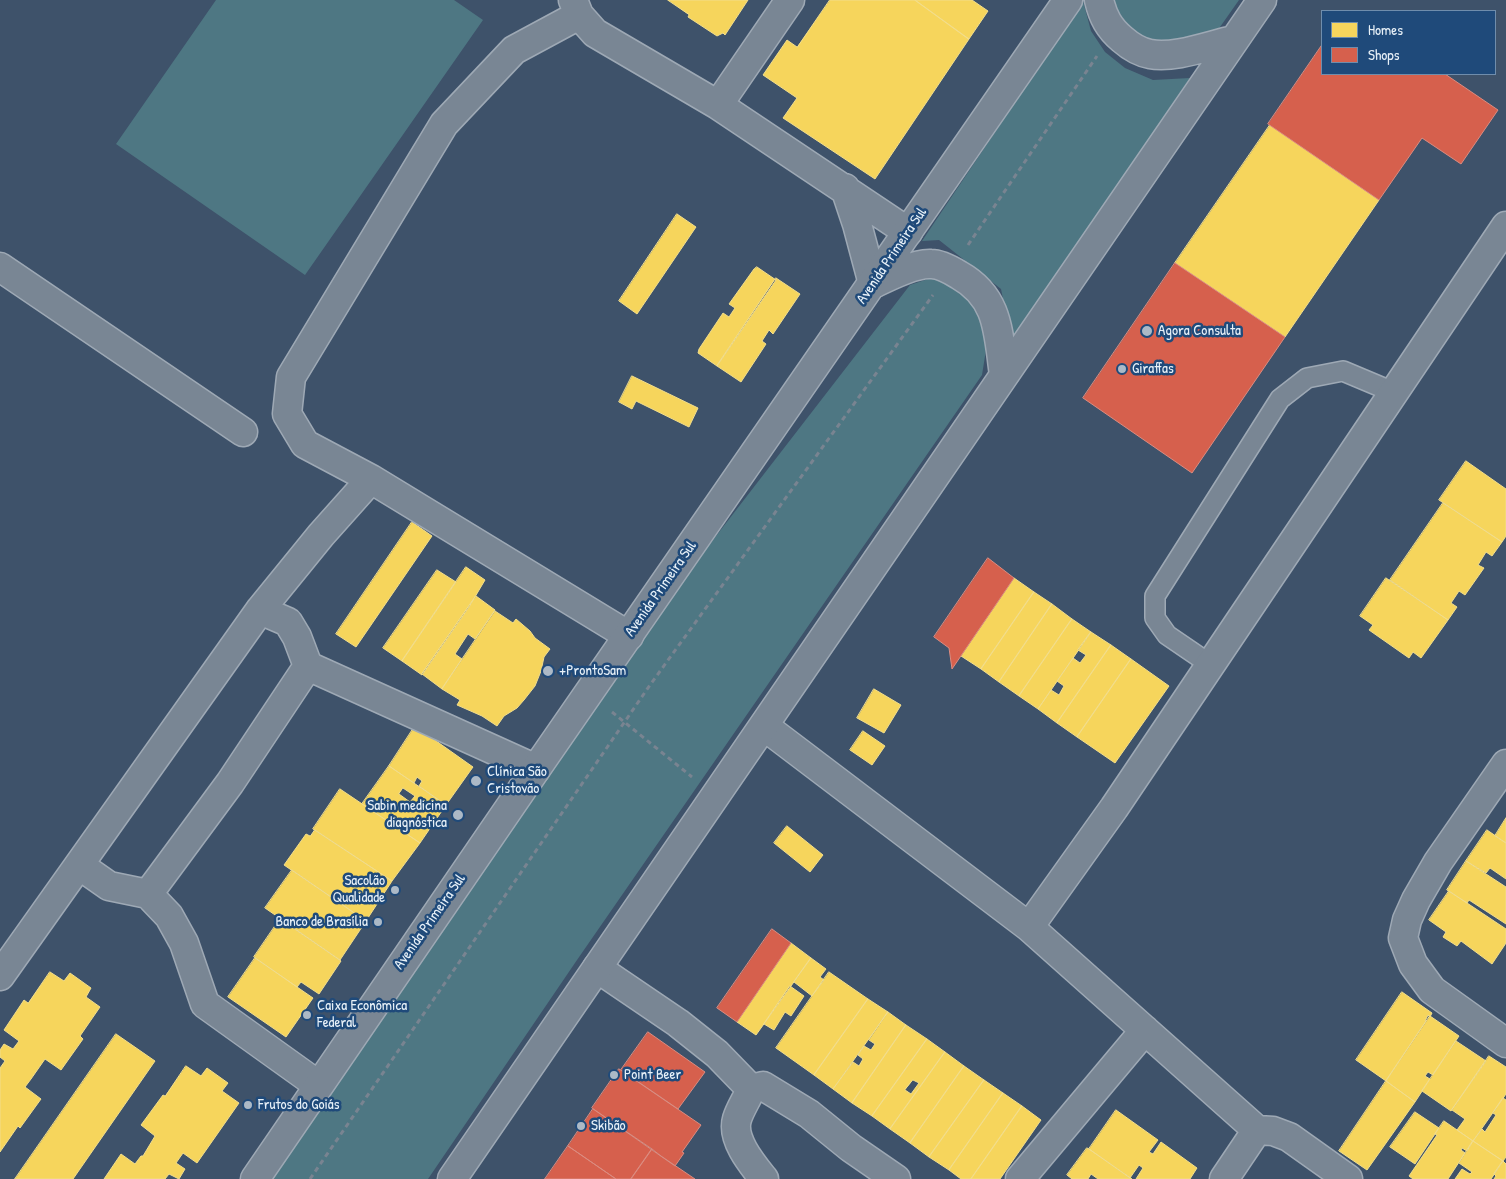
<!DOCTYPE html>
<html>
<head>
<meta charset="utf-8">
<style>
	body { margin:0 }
	#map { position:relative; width:1506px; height:1179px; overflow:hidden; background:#3e526a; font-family:"Patrick Hand",sans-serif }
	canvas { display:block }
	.legend { position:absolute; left:1321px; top:10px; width:175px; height:65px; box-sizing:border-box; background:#1f4a7a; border:1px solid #6f8dac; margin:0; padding:6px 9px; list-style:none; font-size:15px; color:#e8f1f8 }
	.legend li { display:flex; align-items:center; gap:10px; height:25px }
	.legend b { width:25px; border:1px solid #6f8dac }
</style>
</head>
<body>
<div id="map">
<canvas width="1506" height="1179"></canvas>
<ul class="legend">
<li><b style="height:14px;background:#f6d55c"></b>Homes</li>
<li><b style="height:14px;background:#d6604d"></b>Shops</li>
</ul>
</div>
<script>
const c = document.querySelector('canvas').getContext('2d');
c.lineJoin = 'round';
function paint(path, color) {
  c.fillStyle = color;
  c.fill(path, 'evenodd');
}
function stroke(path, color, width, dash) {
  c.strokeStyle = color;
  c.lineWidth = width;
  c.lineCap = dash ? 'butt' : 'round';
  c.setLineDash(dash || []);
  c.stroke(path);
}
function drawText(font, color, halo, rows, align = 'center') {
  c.font = font + ' "Patrick Hand",sans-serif';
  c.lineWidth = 5;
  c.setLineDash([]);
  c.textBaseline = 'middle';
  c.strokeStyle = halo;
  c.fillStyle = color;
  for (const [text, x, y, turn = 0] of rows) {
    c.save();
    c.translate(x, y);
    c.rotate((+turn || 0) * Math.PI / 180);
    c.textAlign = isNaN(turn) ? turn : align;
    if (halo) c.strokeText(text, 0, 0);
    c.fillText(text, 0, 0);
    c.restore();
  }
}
paint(new Path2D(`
	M216,0H454L483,20L305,275L116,144Z
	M1114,0H1239L1213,37L1189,43L1145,41L1131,29L1117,10Z
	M1083,1L1091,31L1105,52L1125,68L1153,80L1190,78L1012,343L1001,289L939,240L922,241Z
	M934,277L963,288L988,322L986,350L982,375L577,960L428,1179H260L536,769L910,285Z`), '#4e7783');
const homes = new Path2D(`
	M668,0H748L725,35L723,33L717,36L688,17L689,15Z
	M830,0H915L969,39L875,179L783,118L797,98L763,75L787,40L797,47Z
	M915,0H972L988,11L969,39Z
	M1270,125L1379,200L1285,337L1175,263Z
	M677,214L696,227L637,314L619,301Z
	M757,267L776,280L717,366L698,353L699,349L723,313L729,317L735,308L729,304L754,269Z
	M776,278L800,294L773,334L769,330L762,341L766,344L741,382L717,366Z
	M632,376L698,408L689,427L636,401L632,409L619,402Z
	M1466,461L1506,489V536L1502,542L1439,500Z
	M1443,503L1502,542L1492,556L1486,552L1478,565L1484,568L1465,595L1459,591L1451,603L1457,607L1448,620L1390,580Z
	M412,522L432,536L356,647L336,634Z
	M466,567L485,580L469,607L422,675L402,661Z
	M437,570L456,582L402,661L383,648Z
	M1014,578L1034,592L981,669L961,656Z
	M1386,578L1448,620L1421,658L1413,652L1409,658L1369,630L1373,625L1360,616Z
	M1034,592L1052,604L999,682L981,669Z
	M476,596L495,610L475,639L468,634L455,654L462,659L442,689L422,674Z
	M1052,604L1072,619L1019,696L999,682Z
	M495,611L513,623L516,619L530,631L535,638L550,649L544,657L541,671L535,686L524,700L517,708L504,716L497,726L482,716L457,705L460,700L442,689Z
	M1072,619L1091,632L1038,709L1019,696Z
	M1091,632L1111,645L1057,723L1038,709L1051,690L1059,695L1064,686L1057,681L1073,658L1080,663L1086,655L1078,650Z
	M1111,645L1131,659L1077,737L1057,723Z
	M1131,659L1169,686L1115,763L1077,737Z
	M874,689L901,705L884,733L857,718Z
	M415,726L473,767L446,805L419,786L422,781L417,777L414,783L389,766Z
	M863,731L885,746L872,765L850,750Z
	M389,766L446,805L420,843L362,804ZM403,788L415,796L410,802L399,794Z
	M340,789L420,843L392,881L313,829Z
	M1506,818V843L1495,836Z
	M787,826L823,855L810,872L774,843Z
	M315,830L392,881L366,921L284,865L306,834L310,836Z
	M1487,830L1506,843V879L1490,868L1486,873L1466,861Z
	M1466,861L1506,887V924L1469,900L1467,903L1447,890Z
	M292,870L366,921L340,960L265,908Z
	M1449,891L1506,929V943L1492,964L1461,941L1457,946L1443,937L1446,932L1429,920Z
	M280,919L341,961L319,994L301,982L297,987L254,957Z
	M791,943L811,958L756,1035L737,1022Z
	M255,958L313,998L286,1037L228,997Z
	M811,958L826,969L820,977L824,980L812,996L794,982Z
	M50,972L64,981L70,973L91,988L86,997L100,1007L80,1036L83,1039L61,1070L45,1059L31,1079L25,1087L41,1099L20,1128L18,1126L0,1152V1068L5,1061L0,1057V1050L4,1044L13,1049L19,1041L4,1030L24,1000L28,1003Z
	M829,972L868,999L814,1075L776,1048Z
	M790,986L804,996L791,1016L785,1012L774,1030L764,1024Z
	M1402,992L1432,1013L1430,1017L1428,1015L1425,1021H1426L1386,1081L1356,1060Z
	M868,999L888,1012L833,1089L814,1075Z
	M888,1012L906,1025L852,1103L833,1089L853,1062L859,1066L863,1059L858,1055L864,1046L871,1050L875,1044L869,1040Z
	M1430,1016L1459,1036L1433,1075L1428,1072L1425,1076L1430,1079L1415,1102L1386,1081Z
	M906,1025L927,1039L872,1116L852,1103Z
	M116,1034L155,1061L73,1179H15Z
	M927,1039L945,1052L890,1129L872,1116ZM913,1080L919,1083L911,1094L905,1090Z
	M1456,1041L1486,1061L1451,1111L1422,1091Z
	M945,1052L964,1066L910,1143L890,1129Z
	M1489,1056L1506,1067V1094L1473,1141L1457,1130L1465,1119L1452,1110Z
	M186,1066L201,1076L207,1068L228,1083L222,1091L239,1103L197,1163L183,1153L176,1163L185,1169L179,1179L169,1174L165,1179H104L121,1154L135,1164L141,1156H143L155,1136L141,1125L163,1095L165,1096Z
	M964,1066L984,1080L929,1157L910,1143Z
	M984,1080L1003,1093L949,1170L929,1157Z
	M1386,1081L1415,1102L1367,1170L1339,1151Z
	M1003,1093L1022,1106L971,1179H961L949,1170Z
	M1503,1098L1506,1100V1157L1503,1161L1473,1141L1482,1129L1485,1132L1496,1115L1493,1113Z
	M1022,1106L1041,1120L1000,1179H971Z
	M1116,1110L1158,1140L1149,1152L1153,1154L1161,1142L1197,1168L1190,1179H1136L1143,1168L1139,1165L1130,1178L1089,1149Z
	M1415,1112L1439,1128L1415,1164L1390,1147Z
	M1444,1121L1473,1141L1467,1151L1462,1148L1461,1150L1465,1153L1448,1179H1413L1409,1176L1437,1135L1435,1134Z
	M1473,1141L1503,1161L1491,1179H1455L1462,1169L1470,1174L1472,1172L1459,1163Z
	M1087,1148L1089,1149L1132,1179H1098L1091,1174L1088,1179H1072L1067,1175Z
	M1503,1161L1506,1164V1179H1494L1496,1176L1494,1174Z`);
paint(homes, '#f6d55c');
stroke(homes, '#f2dd8b', 1);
const shops = new Path2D(`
	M1322,45V74H1445L1498,110L1461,164L1422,138L1379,200L1268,124Z
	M1175,263L1285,337L1192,473L1083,398Z
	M988,558L1014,578L952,669L949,648L934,637Z
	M772,929L791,943L737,1022L717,1008Z
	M648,1032L705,1072L678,1109L621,1070Z
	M619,1069L701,1125L682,1152L684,1153L675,1166L592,1108Z
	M593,1109L652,1149L631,1179H616L568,1146Z
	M568,1146L616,1179H545Z
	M652,1149L661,1156L695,1179H631Z`);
paint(shops, '#d6604d');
stroke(shops, '#db8c80', 1);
const lane = new Path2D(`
	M1211,665L1167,635L1155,618V596L1280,399L1307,378L1343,371L1393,392`);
const street = new Path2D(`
	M573,0L579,15L595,33L718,105L908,232
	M718,105L790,0
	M845,188L857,224L873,284
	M0,267L243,432
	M371,479L629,636
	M308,666L536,769
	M764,726L1029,927L1257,1130
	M1506,764L1438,862L1416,900L1407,920L1403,938L1413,964L1432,990L1506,1043
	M79,865L109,886L148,894L230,783L308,666L297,637L288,622L260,610
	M148,894L169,916L184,943L205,1004L318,1085
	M1029,927L1114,808L1506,226
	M597,968L678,1023L717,1054L751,1089
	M0,976L260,610L321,535L371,479L305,444L287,414L291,377L444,124L514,50L579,15
	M764,1179C752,1164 731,1139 737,1119C740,1109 747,1099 751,1089L763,1086L809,1114L851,1148L896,1179
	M1020,1179L1145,1030
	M1224,1179L1257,1130L1273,1131L1289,1137L1348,1179`);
const secondary = new Path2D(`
	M1099,0C1103,17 1109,28 1122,39C1130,46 1139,52 1150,54C1174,59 1210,45 1234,40
	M873,284C887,277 915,263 931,264C940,264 951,270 959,275C1000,298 998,334 1004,375
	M255,1179L536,769L1068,0
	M452,1179L1262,0`);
stroke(lane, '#9ea9b5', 22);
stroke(street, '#9ea9b5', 31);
stroke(secondary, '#9ea9b5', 31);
stroke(new Path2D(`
	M968,245L1097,56
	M612,712L692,777
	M310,1179L650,685L933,295`), '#798491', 3, [5, 4]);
stroke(lane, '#798694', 19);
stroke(street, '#798694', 28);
stroke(secondary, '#798694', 28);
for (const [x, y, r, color] of [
	[1147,331,6,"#acb9c6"],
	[1122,369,5,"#acb9c6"],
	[548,671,6,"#acb9c6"],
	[476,781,6,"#acb9c6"],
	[458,815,6,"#acb9c6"],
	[395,890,5,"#acb9c6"],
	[378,922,5,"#acb9c6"],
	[307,1015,5,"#acb9c6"],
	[614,1075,5,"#acb9c6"],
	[248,1105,5,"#acb9c6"],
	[581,1126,5,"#acb9c6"]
]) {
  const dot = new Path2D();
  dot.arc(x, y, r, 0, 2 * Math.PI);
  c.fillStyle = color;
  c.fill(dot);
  stroke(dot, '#1f4a7a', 2);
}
drawText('15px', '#e8f1f8', '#1f4a7a', [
	["Avenida Primeira Sul",892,256,-56],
	["Avenida Primeira Sul",661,589,-55],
	["Avenida Primeira Sul",430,922,-55]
]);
drawText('15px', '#e8f1f8', '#1f4a7a', [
	["Agora Consulta",1158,331],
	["Giraffas",1132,369],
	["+ProntoSam",559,671],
	["Clínica São",487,772],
	["Cristovão",487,789],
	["Sabin medicina",447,806,"right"],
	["diagnóstica",447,823,"right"],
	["Sacolão",385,881,"right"],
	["Qualidade",385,898,"right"],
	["Banco de Brasília",368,922,"right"],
	["Caixa Econômica",317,1006],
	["Federal",317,1023],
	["Point Beer",624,1075],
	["Frutos do Goiás",258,1105],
	["Skibão",591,1126]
], 'left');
</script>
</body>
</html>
